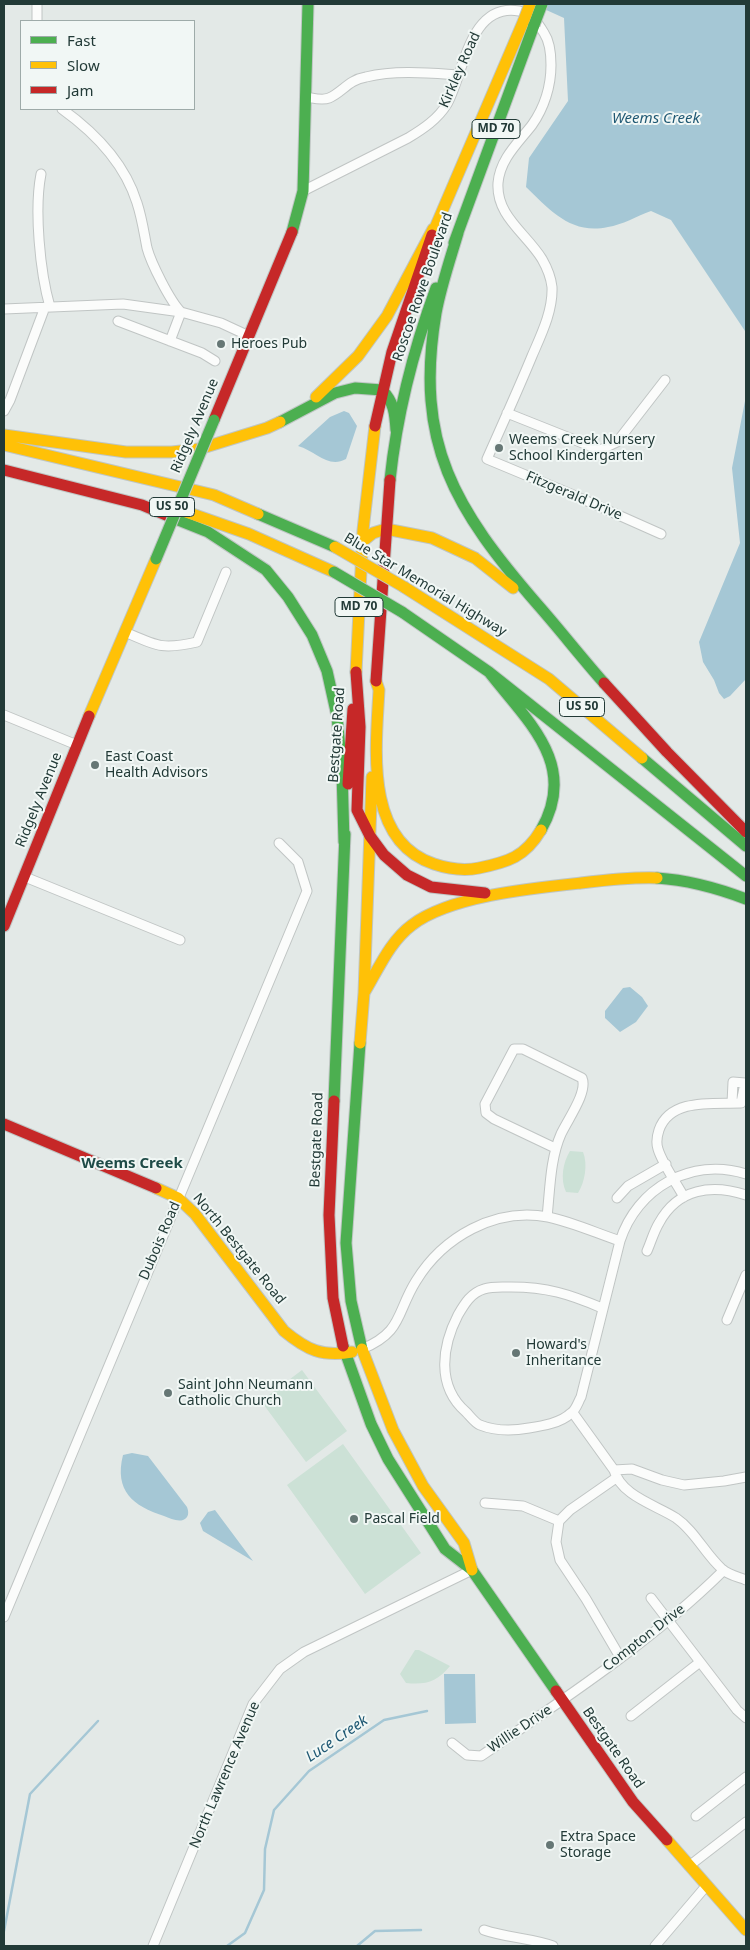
<!DOCTYPE html>
<html>
<head>
<meta charset="utf-8">
<style>
	body { margin:0 }
	#map { position:relative; width:750px; height:1950px; overflow:hidden; background:#e3e9e7; font-family:"Noto Sans",sans-serif }
	canvas { display:block }
	.frame { position:absolute; inset:0; border:5px solid #223a37; pointer-events:none }
	.legend { position:absolute; left:20px; top:20px; width:175px; height:90px; box-sizing:border-box; background:#f1f7f5; border:1px solid #9eaba9; margin:0; padding:6px 9px; list-style:none; font-size:15px; color:#223a37 }
	.legend li { display:flex; align-items:center; gap:10px; height:25px }
	.legend b { width:25px; border:1px solid #9eaba9 }
</style>
</head>
<body>
<div id="map">
<canvas width="750" height="1950"></canvas>
<div class="frame"></div>
<ul class="legend">
<li><b style="height:6px;background:#4caf50"></b>Fast</li>
<li><b style="height:6px;background:#ffc107"></b>Slow</li>
<li><b style="height:6px;background:#c62828"></b>Jam</li>
</ul>
</div>
<script>
const c = document.querySelector('canvas').getContext('2d');
c.lineJoin = 'round';
function paint(path, color) {
  c.fillStyle = color;
  c.fill(path, 'evenodd');
}
function stroke(path, color, width, dash) {
  c.strokeStyle = color;
  c.lineWidth = width;
  c.lineCap = dash ? 'butt' : 'round';
  c.setLineDash(dash || []);
  c.stroke(path);
}
function drawText(font, color, halo, rows, align = 'center') {
  c.font = font + ' "Noto Sans",sans-serif';
  c.lineWidth = 4;
  c.setLineDash([]);
  c.textBaseline = 'middle';
  c.strokeStyle = halo;
  c.fillStyle = color;
  for (const [text, x, y, turn = 0] of rows) {
    c.save();
    c.translate(x, y);
    c.rotate((+turn || 0) * Math.PI / 180);
    c.textAlign = isNaN(turn) ? turn : align;
    if (halo) c.strokeText(text, 0, 0);
    c.fillText(text, 0, 0);
    c.restore();
  }
}
paint(new Path2D(`
	M570,1151L583,1152C588,1164 585,1182 578,1193L566,1192C560,1179 563,1162 570,1151Z
	M302,1370L347,1431L306,1462L261,1401Z
	M343,1444L421,1553L365,1594L287,1485Z
	M415,1650H419L450,1666C437,1682 426,1685 406,1683L400,1674Z`), '#cce1d6');
paint(new Path2D(`
	M533,4H746V679L730,696L724,699L719,693L714,680L703,662L699,642L740,543L732,468L745,401V331L671,220L651,211C637,216 622,225 608,227C571,235 550,210 526,187L529,158L568,101L564,18Z
	M344,411L349,413L357,426L346,459C328,469 316,451 298,446L330,417Z
	M630,987L642,997L648,1006L636,1022L620,1032L605,1018V1011L623,988Z
	M132,1453L148,1456L187,1507C189,1512 189,1518 183,1520C177,1522 170,1518 164,1516C133,1506 114,1491 123,1455Z
	M215,1510L253,1561L203,1531L200,1523L208,1512Z
	M444,1674H475L476,1723L445,1724Z`), '#a5c7d5');
stroke(new Path2D(`
	M4,1931L30,1794L98,1721
	M227,1946L245,1933L264,1890L265,1849L274,1810L309,1771L384,1720L427,1711
	M357,1946L375,1931L421,1930`), '#a5c7d5', 2.5);
const street = new Path2D(`
	M37,21V4
	M306,97C313,98 322,101 329,98C343,92 348,80 366,77C396,70 428,73 459,75
	M62,109C94,132 125,164 137,203C142,218 144,233 147,248C151,263 170,301 181,312L170,341
	M41,174C34,210 40,272 50,307
	M303,191L408,138C423,129 438,119 447,104C464,74 469,2 519,11C531,13 538,23 544,33C550,42 551,54 551,65C551,86 544,108 532,125C518,143 500,159 498,183C496,216 526,233 542,259C546,266 551,278 552,287C553,311 541,335 532,356C518,390 502,425 487,459L571,494L661,534
	M4,309L123,304L181,312L221,323L249,336
	M118,321L202,353L215,361
	M4,411L10,400L45,307
	M507,413L600,450L617,442L665,380
	M125,632C157,646 162,650 197,642L226,572
	M4,715L77,745
	M25,877L180,940
	M684,1197C677,1184 662,1163 658,1149C656,1143 657,1136 659,1130C670,1098 713,1104 741,1103L745,1083L733,1082L732,1103
	M617,1198L628,1186L666,1164
	M547,1217C550,1190 550,1159 561,1134C568,1119 588,1092 582,1078L523,1049H514L485,1104L486,1113L494,1119L555,1148
	M647,1251C651,1242 654,1231 659,1223C678,1188 712,1184 746,1195
	M602,1308C569,1294 547,1287 511,1287C502,1287 493,1286 484,1289C471,1293 465,1303 458,1315C442,1346 436,1386 466,1412C470,1416 475,1423 480,1425C495,1431 513,1431 529,1428C542,1426 561,1423 571,1413C576,1410 578,1402 581,1397L620,1241C637,1188 691,1157 746,1174
	M727,1320L746,1275
	M362,1349C403,1332 396,1313 416,1281C443,1237 495,1207 548,1217C572,1222 596,1233 620,1241
	M573,1413L614,1470C621,1496 656,1505 676,1518C695,1531 705,1554 722,1569C728,1575 739,1577 746,1580
	M614,1470L632,1469L662,1480L684,1485L724,1481L746,1477
	M616,1478L570,1510L559,1521L556,1542L560,1560L586,1599L620,1657
	M485,1503L523,1506L559,1521
	M651,1598L737,1710L746,1718
	M4,1617L307,891L298,862L279,843
	M631,1716L700,1662
	M452,1743L467,1755L481,1756C564,1699 651,1642 723,1571
	M696,1816L746,1777
	M689,1866L746,1822
	M484,1930C507,1938 531,1938 553,1946
	M153,1946L253,1704L280,1669L304,1652L472,1570
	M655,1946L707,1885`);
const fast = new Path2D(`
	M292,232L303,191L308,4
	M458,233C450,260 441,286 436,313C414,444 455,509 538,605C560,630 581,657 604,683
	M454,243L534,25
	M280,422L335,393L355,388L382,390C394,402 395,414 396,430
	M390,480C397,413 413,351 436,288
	M258,514L335,547
	M173,518L208,532L266,570L288,597L312,635L327,671L337,716L342,771L344,842
	M402,612L489,672L746,876
	M489,672C527,721 579,764 541,830
	M642,758L746,846
	M657,878C688,880 717,888 746,899
	M360,1043L346,1243L351,1301L362,1349
	M334,1101L345,834
	M343,1346L371,1424L388,1459L445,1549L472,1570L556,1691`);
const slow = new Path2D(`
	M432,235L524,20
	M316,397L358,356L387,316L433,229
	M4,435L126,452H172L199,449L267,428L280,422
	M4,445L214,495L258,514
	M172,507L249,534L334,572
	M362,542L373,533L386,529L432,538L475,558L513,588
	M404,587L549,679L642,758
	M356,672L363,530L375,426
	M376,681L379,690C376,747 364,841 434,864C449,869 464,871 479,868C508,862 525,857 541,830
	M89,716L156,559
	M364,993C378,970 390,941 412,925C450,896 533,888 581,883C606,880 631,877 657,878
	M360,1043L364,993L372,777
	M156,1188L178,1198L195,1214L284,1331C307,1350 322,1357 352,1352
	M362,1349L393,1430L423,1486L464,1543L472,1570
	M667,1840L746,1930`);
const jam = new Path2D(`
	M214,420L292,232
	M375,426L392,352L432,235
	M4,470L142,505L173,518
	M356,672L360,727L357,810L370,836L384,855L407,875L431,887L485,893
	M376,681L390,480
	M604,683L667,752L746,832
	M348,784L353,709
	M4,926L89,716
	M334,1101L329,1215L333,1298L343,1346
	M4,1124L156,1188
	M556,1691L633,1802L667,1840`);
stroke(street, '#c0c5c4', 11);
stroke(fast, '#bfc6c4', 13);
stroke(slow, '#bfc6c4', 13);
stroke(jam, '#bfc6c4', 13);
stroke(street, '#fbfcfb', 9);
stroke(fast, '#4caf50', 11);
stroke(slow, '#ffc107', 11);
stroke(jam, '#c62828', 11);
const fastBridge = new Path2D(`
	M534,25L542,4
	M156,559L214,420
	M334,572L402,612`);
const slowBridge = new Path2D(`
	M524,20L530,4
	M335,547L404,587`);
stroke(fastBridge, '#bfc6c4', 13, []);
stroke(slowBridge, '#bfc6c4', 13, []);
stroke(fastBridge, '#4caf50', 11);
stroke(slowBridge, '#ffc107', 11);
for (const [x, y, r, color] of [
	[221,344,5,"#667775"],
	[499,448,5,"#667775"],
	[95,765,5,"#667775"],
	[516,1353,5,"#667775"],
	[168,1393,5,"#667775"],
	[354,1519,5,"#667775"],
	[550,1845,5,"#667775"]
]) {
  const dot = new Path2D();
  dot.arc(x, y, r, 0, 2 * Math.PI);
  c.fillStyle = color;
  c.fill(dot);
  stroke(dot, '#f1f7f5', 2);
}
for (const [x, y, w] of [
	[496,129,48],
	[172,507,45],
	[359,607,48],
	[582,707,45]
]) {
  const box = new Path2D();
  box.roundRect(x - w / 2, y - 9.5, w, 19, 4);
  c.fillStyle = '#f1f7f5';
  c.fill(box);
  stroke(box, '#223a37', 1);
}
drawText('bold 12px', '#223a37', null, [
	["MD 70",496,129],
	["US 50",172,507],
	["MD 70",359,607],
	["US 50",582,707]
]);
drawText('14px', '#223a37', '#f1f7f5', [
	["Kirkley Road",460,70,-66],
	["Roscoe Rowe Boulevard",423,287,-71],
	["Ridgely Avenue",195,426,-67],
	["Fitzgerald Drive",574,496,23],
	["Blue Star Memorial Highway",425,585,31],
	["Bestgate Road",337,735,-86],
	["Ridgely Avenue",39,800,-68],
	["Bestgate Road",317,1140,-88],
	["Dubois Road",160,1241,-67],
	["North Bestgate Road",239,1249,51],
	["Compton Drive",644,1638,-38],
	["Willie Drive",520,1729,-34],
	["Bestgate Road",613,1748,55],
	["North Lawrence Avenue",225,1775,-67]
]);
drawText('14px', '#223a37', '#f1f7f5', [
	["Heroes Pub",231,344],
	["Weems Creek Nursery",509,440],
	["School Kindergarten",509,456],
	["East Coast",105,757],
	["Health Advisors",105,773],
	["Howard's",526,1345],
	["Inheritance",526,1361],
	["Saint John Neumann",178,1385],
	["Catholic Church",178,1401],
	["Pascal Field",364,1519],
	["Extra Space",560,1837],
	["Storage",560,1853]
], 'left');
drawText('italic 15px', '#1f5873', '#f1f7f5', [
	["Weems Creek",656,119],
	["Luce Creek",337,1739,-34]
]);
drawText('bold 15px', '#1f4b47', '#f1f7f5', [
	["Weems Creek",132,1164]
]);
</script>
</body>
</html>
